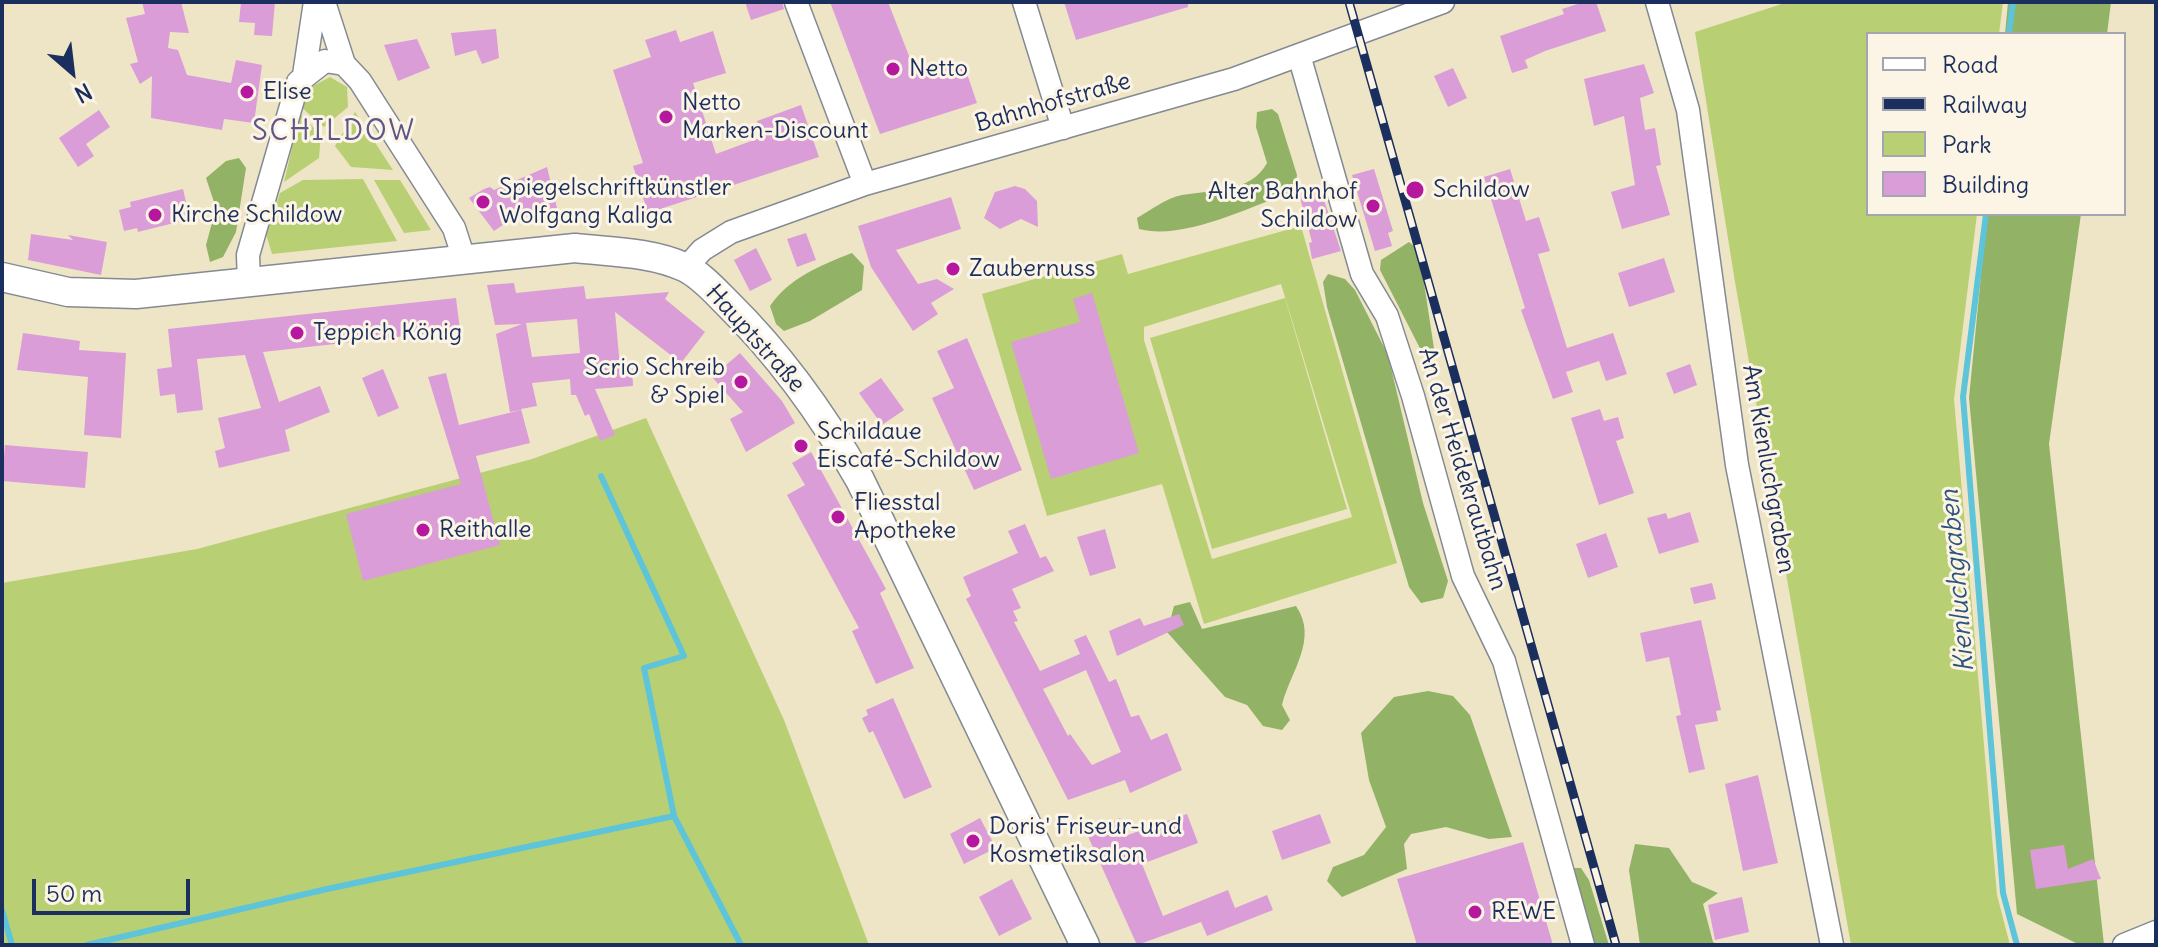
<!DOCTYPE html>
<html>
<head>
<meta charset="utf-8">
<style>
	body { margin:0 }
	#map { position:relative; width:2158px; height:947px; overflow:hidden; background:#eee5c6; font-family:Delius,sans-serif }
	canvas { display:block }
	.frame { position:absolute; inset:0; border:4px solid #1b2f5e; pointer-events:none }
	.legend { position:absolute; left:1866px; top:32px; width:260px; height:184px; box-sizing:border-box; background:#fcf5e5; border:2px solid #a2a6af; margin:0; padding:10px 14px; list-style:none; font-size:24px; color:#1b2f5e }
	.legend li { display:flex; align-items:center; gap:16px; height:40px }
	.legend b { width:40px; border:2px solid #a2a6af }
	.north { position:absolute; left:32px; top:32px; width:80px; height:80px; -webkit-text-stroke:6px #fcf5e5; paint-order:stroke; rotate:152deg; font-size:22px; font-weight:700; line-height:32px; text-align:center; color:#1b2f5e }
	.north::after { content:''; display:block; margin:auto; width:28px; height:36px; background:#1b2f5e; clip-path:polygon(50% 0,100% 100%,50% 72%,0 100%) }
	.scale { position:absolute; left:32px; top:879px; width:158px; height:36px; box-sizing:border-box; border:4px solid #1b2f5e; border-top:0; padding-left:10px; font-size:24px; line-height:28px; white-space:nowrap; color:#1b2f5e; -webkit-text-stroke:6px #fcf5e5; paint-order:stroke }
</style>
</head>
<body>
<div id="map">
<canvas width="2158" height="947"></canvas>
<div class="frame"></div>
<ul class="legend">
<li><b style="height:10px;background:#fff"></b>Road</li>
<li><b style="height:10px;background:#1b2f5e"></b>Railway</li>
<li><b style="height:22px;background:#b9cf73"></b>Park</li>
<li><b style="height:22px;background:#da9dd8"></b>Building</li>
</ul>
<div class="north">N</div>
<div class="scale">50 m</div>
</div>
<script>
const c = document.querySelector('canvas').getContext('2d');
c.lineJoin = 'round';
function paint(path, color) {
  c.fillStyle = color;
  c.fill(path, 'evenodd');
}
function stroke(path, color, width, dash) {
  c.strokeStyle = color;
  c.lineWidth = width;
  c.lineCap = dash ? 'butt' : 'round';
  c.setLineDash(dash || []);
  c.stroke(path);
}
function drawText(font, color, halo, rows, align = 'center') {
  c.font = font + ' Delius,sans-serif';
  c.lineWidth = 6;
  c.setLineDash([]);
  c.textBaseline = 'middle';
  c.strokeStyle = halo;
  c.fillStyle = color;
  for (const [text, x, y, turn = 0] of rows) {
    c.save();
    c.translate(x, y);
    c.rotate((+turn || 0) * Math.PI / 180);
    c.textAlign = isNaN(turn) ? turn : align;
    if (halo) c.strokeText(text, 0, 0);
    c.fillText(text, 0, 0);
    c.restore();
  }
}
paint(new Path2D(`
	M1788,2H2003L1999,34H1868V214H1977L1954,399L1997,895L2010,945H1851L1735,282L1695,32Z
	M330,77L347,87L348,107L324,127L301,107L311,87Z
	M355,112L393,170L351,167L335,146Z
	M300,114L321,135L319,158L284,182Z
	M363,179L397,241L272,254L266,234L280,193L303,180Z
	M374,180H400L431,230L404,233Z
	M1301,226L1397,563L1204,624L1162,484L1047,516L982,294L1122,254L1128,274ZM1281,284L1352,517L1212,559L1144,340V327Z
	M1285,298L1347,509L1212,549L1150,338Z
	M646,418L784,720L869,945H2V583L197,549L532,459Z`), '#b9cf73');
paint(new Path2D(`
	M2008,2H2111L2107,34H2005Z
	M1272,109L1278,114L1297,175L1294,191C1252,206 1183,241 1139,229L1137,218C1151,210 1166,198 1182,195C1211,190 1251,193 1267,163L1256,127L1257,112Z
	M239,158L246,168L236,232L223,257L210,262L206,245L216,208L206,178L226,161Z
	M1987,214H2081L2049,444L2104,945H2080L2017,914L1969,398Z
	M1409,242L1419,250L1435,355V360L1428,364L1380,270L1381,260Z
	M852,253L864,266L862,290L810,321L784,331L776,324L770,306C789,278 821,265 852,253Z
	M1328,274L1345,279L1355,290L1388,355L1423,503L1448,581L1443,598L1421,603L1409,587L1327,307L1323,282Z
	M1190,602L1202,629L1296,606C1319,639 1290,672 1282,705L1290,720L1282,730L1263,726L1247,705L1225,697L1167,632L1174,606Z
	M1428,691L1453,696L1470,715L1512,837L1489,839L1446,827L1411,834L1404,844L1407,869L1342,897L1327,881L1333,867L1364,855L1386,827L1369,780L1361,733L1394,697Z
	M1635,844L1669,848L1692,882L1718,893L1703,904L1713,942L1718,945H1640L1629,870Z
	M1573,868H1581L1589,880L1609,945H1593Z`), '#92b265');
stroke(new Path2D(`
	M2009,34L2013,2
	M1986,214L1963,397L2003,893L2017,945
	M674,816L741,945
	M2,910L12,945
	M87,945L327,889L674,816L644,668L684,656L601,476`), '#5dc4da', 6);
paint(new Path2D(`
	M142,2H181L189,33L170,32L168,48L178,50L187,75L231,83L236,60L262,65L254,123L224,119L222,130L151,118L152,76L140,84L130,64L138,62L126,18L145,14Z
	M241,2H275L272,36L254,35L255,23L239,22Z
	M745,2H782L784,9L751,20Z
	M830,2H888L913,66L925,62L932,71L963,62L977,103L880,134Z
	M1064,2H1188V7L1076,40Z
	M1584,2H1596L1606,31L1545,51L1525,60L1528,68L1512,73L1500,36L1564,14L1562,9Z
	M496,29L499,58L482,64L476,50L455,56L451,33Z
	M676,30L680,42L713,31L726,73L693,83L716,154L762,137L757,121L801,105L819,157L648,213L633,166L643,163L613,70L651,57L645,40Z
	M417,39L430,68L398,81L384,45Z
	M1644,64L1654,93L1640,98L1645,130L1655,128L1661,165L1656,166L1670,215L1622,229L1611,192L1635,185L1624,116L1594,126L1584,79Z
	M1453,68L1467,98L1448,107L1434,76Z
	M99,110L110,127L86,144L94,156L78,167L59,138Z
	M547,167L558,212L513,218L494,231L469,198L484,189L490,187L494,190Z
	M1374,169L1393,231L1388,233L1392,246L1375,251L1352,175Z
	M1510,169L1526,221L1539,217L1550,251L1538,254L1567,348L1613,333L1627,374L1606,381L1599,361L1566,372L1573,392L1553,399L1521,310L1525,308L1484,177Z
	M1319,185L1341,251L1312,259L1309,243L1312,242L1298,190Z
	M1015,186L1025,189L1037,201L1038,227L1021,219L1000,229L984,218L995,192Z
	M183,189L190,219L138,232L137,228L124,231L119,210L131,207L130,202Z
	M951,197L961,229L896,250L918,284L937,279L954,289L931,303L938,314L913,331L871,267L858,226Z
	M806,233L816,260L797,267L787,239Z
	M31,234L73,240L68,235L107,242L101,275L28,260Z
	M756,248L772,280L750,291L734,260Z
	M1664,258L1675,292L1629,307L1618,273Z
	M514,283L516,293L584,286L586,299L669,292L665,299L705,332L681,363L615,312L620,366L632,365L633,386L595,389L615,435L600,441L589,414L585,416L576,395H571L570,379L532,383L537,406L521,409L530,443L476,456L500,545L363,581L346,514L461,484L428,377L446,373L459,425L521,410L510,412L496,334L522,324L495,325L487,285ZM577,319L580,353L532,357L526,323Z
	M1092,293L1139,453L1051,479L1011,342L1080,322L1073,299Z
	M456,298L460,330L263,352L279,402L320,386L330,412L285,430L290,451L219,468L215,451L225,448L218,418L261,408L245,355L197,359L203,410L177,413L175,394L160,396L157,369L172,367L168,329Z
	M23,333L80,341L79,350L126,353L121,438L84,435L88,377L17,370Z
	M967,338L1022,470L974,490L932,398L954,388L937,351Z
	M740,353L782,401L795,423L746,452L730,419L743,412L712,377Z
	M1690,364L1697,385L1674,394L1666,373Z
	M383,369L399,408L378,417L362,378Z
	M881,378L904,410L882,425L859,393Z
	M1600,409L1604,421L1618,417L1624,438L1616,441L1634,493L1599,505L1571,418Z
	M5,445L88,452L85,488L2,481Z
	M811,452L886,589L880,593L914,668L876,684L852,631L859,628L787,495L805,485L792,463Z
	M1690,512L1699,542L1659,554L1647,518L1666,513L1668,519Z
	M1025,524L1040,558L1046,556L1054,571L1012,589L1021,608L1013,611L1018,621L1014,622L1040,671L1080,654L1074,640L1086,635L1109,682L1116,679L1131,717L1139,715L1151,740L1167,733L1182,770L1130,793L1125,780L1068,800L966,599L971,596L963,577L1018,553L1008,531ZM1086,670L1121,752L1092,765L1070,734L1068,736L1043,689Z
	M1105,529L1116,568L1090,576L1077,537Z
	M1606,533L1618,567L1588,578L1576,544Z
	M1712,583L1716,599L1694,604L1690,588Z
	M1179,614L1184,625L1117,656L1109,631L1140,618L1144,626Z
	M1701,620L1721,710L1716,711L1718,721L1695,725L1705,769L1689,773L1676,716L1681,715L1669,657L1646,662L1640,633Z
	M893,698L932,787L904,799L873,731L869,733L862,718L868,715L866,710Z
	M1758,775L1778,863L1743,871L1725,784Z
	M1187,814L1198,843L1142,864L1163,916L1228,890L1235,908L1267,895L1273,910L1207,936L1201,922L1137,945L1087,834L1120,818L1128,835Z
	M1320,814L1331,843L1282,860L1272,831Z
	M980,818L996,848L964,864L950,834Z
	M1523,842L1553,945H1417L1397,879Z
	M2064,845L2068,869L2093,859L2101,879L2036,889L2030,850Z
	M1012,879L1032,919L999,936L979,897Z
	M1742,897L1749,932L1715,940L1708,905Z`), '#da9dd8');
const minor = new Path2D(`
	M324,2L344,64L360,81L454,228L464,259
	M796,2L865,184
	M1024,2L1063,128
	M1657,2L1688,110L1737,465L1832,945
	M1299,55L1362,274L1387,316L1413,396L1463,576L1504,661L1583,945
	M304,75L315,2
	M686,268L702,250L731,232L865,184L1234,79L1443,2
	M249,283L248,255L298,82L325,61L344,64
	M2124,945L2156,932`);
const major = new Path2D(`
	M2,277L68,292L136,294L575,248C611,252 651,252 684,267C700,274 715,291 727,303C780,355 823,415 860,480L1085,945`);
stroke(minor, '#848a92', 25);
stroke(major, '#848a92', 31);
stroke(minor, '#fff', 22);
stroke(major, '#fff', 28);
const rail = new Path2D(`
	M1349,2L1616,945`);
stroke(rail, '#1b2f5e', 9);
stroke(rail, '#fcf5e5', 6, [18]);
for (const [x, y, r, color] of [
	[893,69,8,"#b5179e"],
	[247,92,8,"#b5179e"],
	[666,117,8,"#b5179e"],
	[1415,190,10,"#b5179e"],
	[483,202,8,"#b5179e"],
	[1373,206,8,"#b5179e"],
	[155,215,8,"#b5179e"],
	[953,269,8,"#b5179e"],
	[297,333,8,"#b5179e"],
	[741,382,8,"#b5179e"],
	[801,446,8,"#b5179e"],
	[838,517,8,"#b5179e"],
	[423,530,8,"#b5179e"],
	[973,841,8,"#b5179e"],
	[1475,912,8,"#b5179e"]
]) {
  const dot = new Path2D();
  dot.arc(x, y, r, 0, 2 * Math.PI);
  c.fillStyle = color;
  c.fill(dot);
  stroke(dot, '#fcf5e5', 3);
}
drawText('24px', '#1b2f5e', '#fcf5e5', [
	["Netto",909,69],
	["Elise",263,92],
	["Netto",682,103],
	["Marken-Discount",682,131],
	["Spiegelschriftkünstler",499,188],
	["Wolfgang Kaliga",499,216],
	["Schildow",1433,190],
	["Alter Bahnhof",1357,192,"right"],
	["Schildow",1357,220,"right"],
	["Kirche Schildow",171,215],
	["Zaubernuss",969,269],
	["Teppich König",313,333],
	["Scrio Schreib",725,368,"right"],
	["& Spiel",725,396,"right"],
	["Schildaue",817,432],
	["Eiscafé-Schildow",817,460],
	["Fliesstal",854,503],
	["Apotheke",854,531],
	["Reithalle",439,530],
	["Doris' Friseur-und",989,827],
	["Kosmetiksalon",989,855],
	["REWE",1491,912]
], 'left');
drawText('24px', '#1b2f5e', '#fcf5e5', [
	["Bahnhofstraße",1053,103,-16],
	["Hauptstraße",755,339,48],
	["An der Heidekrautbahn",1462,469,73],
	["Am Kienluchgraben",1768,469,80]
]);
drawText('italic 26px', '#2c547d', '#fcf5e5', [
	["Kienluchgraben",1958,581,-95]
]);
c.letterSpacing = '2px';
drawText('28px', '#5e5689', '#fcf5e5', [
	["SCHILDOW",334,132]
]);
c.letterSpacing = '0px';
</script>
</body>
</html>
